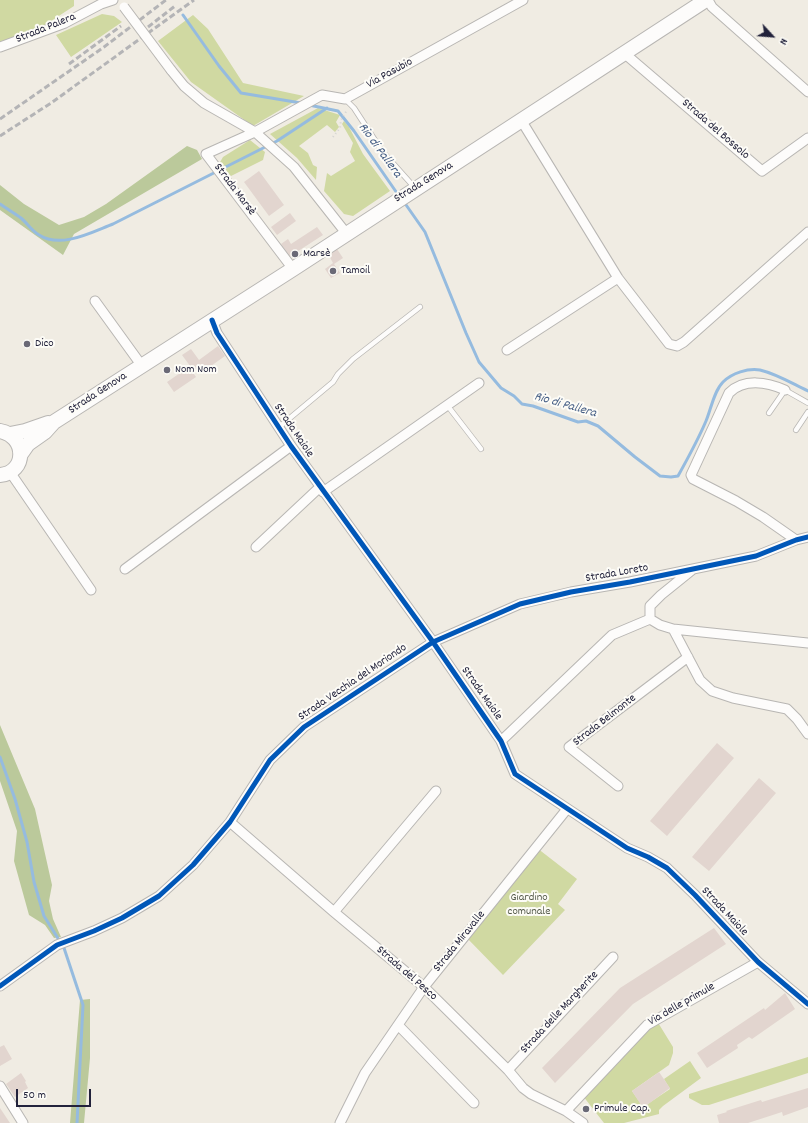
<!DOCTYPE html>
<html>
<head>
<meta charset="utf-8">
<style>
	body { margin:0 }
	#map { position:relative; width:808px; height:1123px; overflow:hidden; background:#f0ece3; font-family:Dekko,sans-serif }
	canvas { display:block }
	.north { position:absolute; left:752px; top:16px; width:40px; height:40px; -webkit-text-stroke:3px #fdfcf7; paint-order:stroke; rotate:116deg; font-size:11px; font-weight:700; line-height:16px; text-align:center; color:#22223b }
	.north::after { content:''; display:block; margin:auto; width:14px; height:18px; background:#22223b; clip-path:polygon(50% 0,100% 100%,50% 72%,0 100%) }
	.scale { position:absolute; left:16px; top:1089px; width:75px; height:18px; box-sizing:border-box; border:2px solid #22223b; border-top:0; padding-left:5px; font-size:12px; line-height:14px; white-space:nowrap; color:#22223b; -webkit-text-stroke:3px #fdfcf7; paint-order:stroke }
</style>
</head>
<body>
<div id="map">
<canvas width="808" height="1123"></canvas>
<div class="north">N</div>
<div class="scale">50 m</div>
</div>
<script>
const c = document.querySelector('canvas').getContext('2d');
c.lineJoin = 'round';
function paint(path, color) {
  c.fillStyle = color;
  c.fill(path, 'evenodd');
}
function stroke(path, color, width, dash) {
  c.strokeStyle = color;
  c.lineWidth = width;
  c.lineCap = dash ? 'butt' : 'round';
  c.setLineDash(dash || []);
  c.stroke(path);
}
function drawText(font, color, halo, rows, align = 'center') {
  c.font = font + ' Dekko,sans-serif';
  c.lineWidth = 4;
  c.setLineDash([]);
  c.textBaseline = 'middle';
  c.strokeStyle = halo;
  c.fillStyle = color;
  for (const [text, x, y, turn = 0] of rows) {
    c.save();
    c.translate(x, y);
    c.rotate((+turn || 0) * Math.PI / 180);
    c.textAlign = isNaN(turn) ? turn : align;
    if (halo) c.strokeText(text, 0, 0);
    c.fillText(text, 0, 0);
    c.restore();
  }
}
paint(new Path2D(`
	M0,0H74V6L45,25L0,42Z
	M102,14L114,16L122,22L71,57L56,35Z
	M193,15L208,29L243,83L304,96L253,126L191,82L158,41Z
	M318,108L340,115L336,122L339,127L335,132L327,125L299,146L308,153L313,165L317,167L316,180L297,158L270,134Z
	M344,121L349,127L363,154L390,191L353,216L344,214L324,191L327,173L331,176L355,161L350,152L353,143L342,124Z
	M250,140L265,152L263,160L231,176L219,164L223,157Z
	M537,848L577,879L558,904L565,910L503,975L466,937Z
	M657,1021L673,1047V1053L669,1065L632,1091L643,1107L670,1089L664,1079L690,1061L701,1078L663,1106L659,1110V1114L624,1123H604L583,1096L648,1027Z
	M808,1057V1073L709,1105H702L689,1098V1094Z`), '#d0d9a2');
paint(new Path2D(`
	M187,146L197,150L202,159L74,234L63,255L0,210V185L24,204L59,225L84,217L106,204Z
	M0,725L35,809L52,885L49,901L53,919L61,937L54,938L45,925L29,915L14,861L17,831L0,781Z
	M90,999V1058L84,1123H70L80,1000Z`), '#bbc99b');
stroke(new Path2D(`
	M183,15L219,66L241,93L301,103
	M309,105L338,111L354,131L399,196
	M404,202L425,232L466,333L479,362L501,388L514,396L522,404L533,406L578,422L586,421L598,426L635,457L660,476L671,477L678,476C688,458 698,440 706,421C711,409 714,391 723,382C732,373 748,368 760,370C777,374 793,384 808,391
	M0,204C7,209 14,213 21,218C27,223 32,231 39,235C61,249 92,232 113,224L277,141L327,108
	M0,757L15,799L27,842L34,882L44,916L64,948L83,1005L77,1123`), '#95bbdf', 3);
paint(new Path2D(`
	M259,171L284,205L269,216L244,182Z
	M290,213L296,221L277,235L271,227Z
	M317,227L323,235L289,257L281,244L288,239L291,244Z
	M337,249L343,258L334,264L340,273L331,278L325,269L333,263L328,254Z
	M218,346L225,356L201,373L193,370L182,355L191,349L199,360Z
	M189,367L196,377L174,392L167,382Z
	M717,743L734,758L667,836L650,821Z
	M759,778L776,793L709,871L692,857Z
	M714,928L726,944L633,1004L555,1083L542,1068L620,988Z
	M785,993L795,1009L752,1039L749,1037L737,1045L738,1048L707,1068L697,1053L764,1008L765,1010Z
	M4,1045L12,1059L0,1066V1047Z
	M659,1072L670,1088L643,1108L632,1091Z
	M21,1073L26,1081L25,1082L28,1088L15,1097L6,1084Z
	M808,1088V1107L783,1116L782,1112L748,1123H719L717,1115L727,1112L726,1111L761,1100L762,1102Z
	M0,1108L10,1123H0Z`), '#e2d5cf');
const lane = new Path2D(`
	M345,99L354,108L382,151L415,188
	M447,405L481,449
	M769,413L785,390L808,403
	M278,428L333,382L338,374L353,359L420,307
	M796,430L808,412`);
const street = new Path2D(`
	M708,0L712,7L808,92
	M0,47L65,23L101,4L113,0
	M624,53L762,171L808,138
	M171,70L184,86L204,103L255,132L294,167L346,233
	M521,120L618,278L669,344L677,346L684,342L808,232
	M293,269L206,154L255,132L322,95L345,99L523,0
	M95,301L142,366
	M212,320L217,333L291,446L433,642L501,741L515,774L627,848L648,857L667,868L695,895L758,962L808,1004
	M507,350L618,278
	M785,390C767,382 744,378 729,393L691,475L693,479L736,501L763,517L796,540
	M10,472L91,590
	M323,492L479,383
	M256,547L320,487
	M125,569L291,446
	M650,619L660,625L673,629L808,643
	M673,629L700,680L712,691L733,698L787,709L797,719L808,734
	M501,741L612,635L650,619V606L661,595L692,570
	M618,786L569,747L688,657
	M230,822L334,912L424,987L508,1070L523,1088L531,1094L566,1111L583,1123
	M334,912L436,791
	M0,986L57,945L94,931L122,918L159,896L193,865L230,822L270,760L304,727L433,642L520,604L571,592L630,582L756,556L796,540L808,537
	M398,1025L474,1103
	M508,1070L613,957
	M0,1086L23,1123
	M566,1111L647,1025L758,962
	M340,1123L365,1073L424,987L567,809`);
const primary = new Path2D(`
	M0,431C27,436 27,473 0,475
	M10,434L25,431L48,423
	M21,454L28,444L45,432L54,422L293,269L706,0`);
stroke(lane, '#b8b6b3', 6);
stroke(street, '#b8b6b3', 11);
stroke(primary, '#b8b6b3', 16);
stroke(new Path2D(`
	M333,137L340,128L341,120L347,110`), '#d5d4d3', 2, [1, 3]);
stroke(lane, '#fdfcfb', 4.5);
stroke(street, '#fdfcfb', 9);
stroke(primary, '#fdfcfb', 14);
stroke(new Path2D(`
	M148,27L175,6
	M69,64L121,26
	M0,119L104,47L166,0
	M0,136L51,103L194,0`), '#b4b4b6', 3, [6, 3]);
const streetBridge = new Path2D(`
	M124,7L171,70`);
stroke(streetBridge, '#b8b6b3', 11, []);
stroke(streetBridge, '#fdfcfb', 9);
stroke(new Path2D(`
	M212,320L217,333L291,446L433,642L501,741L515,774L627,848L648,857L667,868L695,895L758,962L808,1004
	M0,986L57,945L94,931L122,918L159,896L193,865L230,822L270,760L304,727L433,642L520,604L571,592L630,582L756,556L796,540L808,537`), '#0057b8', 5);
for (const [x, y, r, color] of [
	[295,254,4,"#6a6976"],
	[333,271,4,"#6a6976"],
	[27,344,4,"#6a6976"],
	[167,370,4,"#6a6976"],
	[586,1109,4,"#6a6976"]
]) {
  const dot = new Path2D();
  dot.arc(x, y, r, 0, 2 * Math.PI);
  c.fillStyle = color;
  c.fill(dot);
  stroke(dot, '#fdfcf7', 1.5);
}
drawText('12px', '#22223b', '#fdfcf7', [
	["Strada Palera",46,29,-22],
	["Via Pasubio",390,74,-29],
	["Strada del Bossolo",715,130,41],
	["Strada Genova",424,183,-32],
	["Strada Marsè",234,190,53],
	["Strada Genova",98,394,-33],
	["Strada Maiole",293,431,56],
	["Strada Loreto",617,574,-10],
	["Strada Vecchia del Moriondo",353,683,-34],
	["Strada Maiole",481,694,55],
	["Strada Belmonte",605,721,-38],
	["Strada Maiole",724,912,47],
	["Strada Miravalle",460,942,-51],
	["Strada del Pesco",406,974,41],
	["Via delle primule",682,1005,-30],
	["Strada delle Margherite",560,1013,-47]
]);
drawText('12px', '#22223b', '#fdfcf7', [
	["Marsè",303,254],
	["Tamoil",341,271],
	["Dico",35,344],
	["Nom Nom",175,370],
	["Primule Cap.",594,1109]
], 'left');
drawText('12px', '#565c4c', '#fdfcf7', [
	["Giardino",529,898],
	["comunale",529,912]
]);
drawText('italic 13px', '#445d84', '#fdfcf7', [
	["Rio di Pallera",379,151,54],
	["Rio di Pallera",565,406,16]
]);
</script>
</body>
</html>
